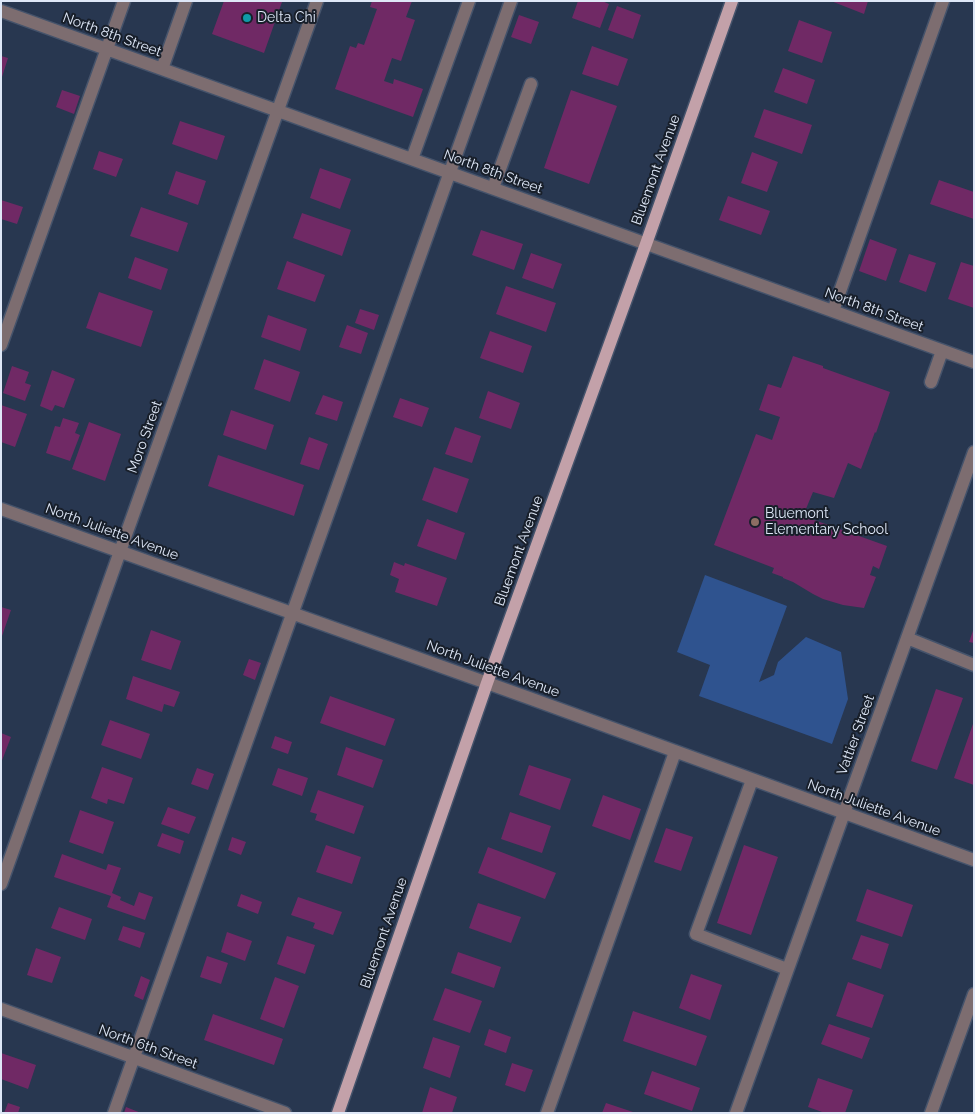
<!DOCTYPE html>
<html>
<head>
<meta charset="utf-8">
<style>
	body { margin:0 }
	#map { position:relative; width:975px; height:1114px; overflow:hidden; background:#283750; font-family:Raleway,sans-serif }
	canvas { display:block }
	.frame { position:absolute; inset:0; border:2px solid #dee7f7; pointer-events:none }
</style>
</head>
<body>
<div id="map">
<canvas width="975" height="1114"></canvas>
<div class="frame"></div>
</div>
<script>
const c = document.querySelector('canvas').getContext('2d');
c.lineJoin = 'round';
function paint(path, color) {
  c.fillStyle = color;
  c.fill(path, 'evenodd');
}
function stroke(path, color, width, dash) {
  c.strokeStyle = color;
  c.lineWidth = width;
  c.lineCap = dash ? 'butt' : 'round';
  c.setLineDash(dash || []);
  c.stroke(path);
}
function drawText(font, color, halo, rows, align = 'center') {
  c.font = font + ' Raleway,sans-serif';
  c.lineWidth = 4;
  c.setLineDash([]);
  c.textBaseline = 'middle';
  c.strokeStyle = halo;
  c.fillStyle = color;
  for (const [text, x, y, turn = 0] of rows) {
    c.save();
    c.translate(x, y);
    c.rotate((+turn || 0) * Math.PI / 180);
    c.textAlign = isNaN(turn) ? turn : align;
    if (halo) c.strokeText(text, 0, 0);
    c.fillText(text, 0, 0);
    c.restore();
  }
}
paint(new Path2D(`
	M705,575L787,606L759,682L774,675L778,662L806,637L841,652L848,699L832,744L699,696L710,665L677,652Z`), '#2f538f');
paint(new Path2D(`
	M224,1L282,2L264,53L212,34Z
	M372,1H412L406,17L415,20L401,61L392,58L384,81L393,84L394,79L423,89L413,117L335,89L350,46L356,48L358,43L364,45L377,9L370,7Z
	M578,1H602L609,4L600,28L572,18Z
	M831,1H868L864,14Z
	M617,6L641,15L633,39L608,30Z
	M519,15L539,22L531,44L511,37Z
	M799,20L832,32L822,63L788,51Z
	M592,46L628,59L618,86L582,74Z
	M1,56L8,58L2,77H1Z
	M783,68L815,80L807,104L774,92Z
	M62,90L80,96L74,114L56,107Z
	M571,90L617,106L589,184L544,168Z
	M764,109L812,125L802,154L754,137Z
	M180,121L225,136L217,160L172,144Z
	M99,151L123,159L116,177L93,169Z
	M752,152L778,162L767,192L741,183Z
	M320,168L351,179L340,209L310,198Z
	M176,171L206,181L198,205L168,194Z
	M939,180L974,192V219L930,204Z
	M728,196L770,211L761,235L719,220Z
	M1,200L23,207L17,224L1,219Z
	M141,207L188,223L178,252L130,236Z
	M302,213L351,230L342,256L293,238Z
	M481,230L523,244L514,270L472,255Z
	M870,239L897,249L886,281L859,271Z
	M531,253L562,264L553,289L522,278Z
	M909,254L936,263L926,292L899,282Z
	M135,257L168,269L161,290L128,278Z
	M287,261L325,275L315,302L277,289Z
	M961,262L974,266V308L948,299Z
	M506,286L556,303L546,332L496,314Z
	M99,292L153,311L141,347L86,328Z
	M360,309L379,315L374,330L355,323Z
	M268,315L307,329L300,351L261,337Z
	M347,325L368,333L361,354L339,347Z
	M490,331L532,346L523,373L480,358Z
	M793,356L823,366V368L890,392L876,433L875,432L861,469L848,463L834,498L813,492L803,516L887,546L879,569L873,566L870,575L876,577L864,608L843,605L823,599L813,594L793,582L783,578V577L772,573L774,568L714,545L756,434L772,440L780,417L759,410L768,384L781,388Z
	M264,359L300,372L290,402L254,389Z
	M12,366L29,372L25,383L31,385L25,401L3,393Z
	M52,370L75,379L64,408L55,405L52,411L40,406Z
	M488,391L520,403L511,429L479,418Z
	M323,395L343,402L337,421L315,414Z
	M400,398L429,408L422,427L393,417Z
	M1,405L27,414L15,447L1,442Z
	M231,410L274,425L266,450L223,435Z
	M63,418L79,423L75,433L80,435L70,461L46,453L55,426L60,427Z
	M89,422L121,434L105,481L72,469Z
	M455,427L481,436L472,463L445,454Z
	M309,437L328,444L319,470L300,464Z
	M218,455L304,485L294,516L208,486Z
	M434,467L469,479L457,513L422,500Z
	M427,519L465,533L456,560L417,546Z
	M394,562L404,566L405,563L447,578L437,606L395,592L399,579L390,575Z
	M1,607L11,610L2,636H1Z
	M974,628V643L969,642Z
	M151,630L181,641L171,670L141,660Z
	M249,659L261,663L255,680L243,675Z
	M133,676L180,692L174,707L164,704L162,712L126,699Z
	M936,689L963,698L937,770L911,761Z
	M330,696L395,719L385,746L320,723Z
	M110,720L150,734L141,759L101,745Z
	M974,721V785L954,778Z
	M1,733L11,737L1,763Z
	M275,736L292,742L288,754L271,748Z
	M346,747L383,760L373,788L337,775Z
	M529,765L571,779L560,810L519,795Z
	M102,767L133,778L124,804L108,799L107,804L91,798Z
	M197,768L214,774L208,790L191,784Z
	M278,768L308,778L302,796L272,785Z
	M318,790L364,806L354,834L315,820L317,814L310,812Z
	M603,795L641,809L630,840L592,826Z
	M168,807L196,817L189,834L161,824Z
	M80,810L114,822L103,854L69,842Z
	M510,812L551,826L542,853L501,839Z
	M666,828L693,837L681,871L654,862Z
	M162,833L184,841L180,854L157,846Z
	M232,837L246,842L241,855L228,850Z
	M326,845L361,857L352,884L316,872Z
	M744,845L778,857L751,935L717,923Z
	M488,847L556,873L545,899L478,873Z
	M62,854L106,870L108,864L121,868L112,893L121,897L120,900L134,906L139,892L153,897L145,920L107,907L111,896L54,877Z
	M867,889L913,905L902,937L856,921Z
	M241,894L262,902L258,914L237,906Z
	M298,897L342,912L333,935L313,928L315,923L291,915Z
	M478,903L521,917L511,943L469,928Z
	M59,907L92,919L85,940L51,928Z
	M123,926L145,933L140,948L118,940Z
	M227,932L252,941L245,961L221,952Z
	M861,935L889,944L881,969L852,959Z
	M287,936L315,945L305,974L277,964Z
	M36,948L61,957L52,983L27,975Z
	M458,952L501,967L494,988L451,973Z
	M207,956L228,963L221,984L200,977Z
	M691,974L722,985L710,1020L679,1008Z
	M141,976L150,980L143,1000L134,996Z
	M275,977L299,986L284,1028L260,1019Z
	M848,982L884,995L872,1028L836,1016Z
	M445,988L482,1001L470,1033L433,1020Z
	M633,1011L707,1036L696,1066L623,1041Z
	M213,1014L283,1039L274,1065L204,1040Z
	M829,1024L870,1038L862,1059L821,1044Z
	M489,1029L511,1037L506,1053L484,1045Z
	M433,1037L460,1046L450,1078L423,1068Z
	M1,1053L36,1065L28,1089L1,1079Z
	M512,1063L533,1070L525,1092L505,1085Z
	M652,1071L700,1088L692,1111L644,1094Z
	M818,1078L853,1090L845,1113H825L808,1107Z
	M430,1087L457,1097L452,1113H422Z
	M8,1103L20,1107L18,1113H4Z
	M606,1103L633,1112V1113H602Z
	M126,1107L141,1113H124Z`), '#702965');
const minor = new Path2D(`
	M1,11L974,362
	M162,69L186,1
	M412,159L469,1
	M493,188L531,84
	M833,311L943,1
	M1,345L124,1
	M931,382L942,351
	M1,509L529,698L974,860
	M907,638L974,665
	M752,780L696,934L787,969
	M1,884L317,1
	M1,1009L285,1113
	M114,1113L511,1
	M547,1113L675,752
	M736,1113L974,452
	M931,1113L974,994`);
const major = new Path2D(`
	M338,1113L487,683L646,244L732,1`);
stroke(minor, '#45536b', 15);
stroke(major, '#45536b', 15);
stroke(minor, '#7d6d70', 12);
stroke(major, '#c3a1a9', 12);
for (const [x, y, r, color] of [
	[247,18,5,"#0f9aa8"],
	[755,522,5,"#8d6e63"]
]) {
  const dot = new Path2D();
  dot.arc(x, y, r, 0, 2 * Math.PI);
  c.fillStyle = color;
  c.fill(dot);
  stroke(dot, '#181f2a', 2);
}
drawText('14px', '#dee7f7', '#181f2a', [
	["Delta Chi",257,18],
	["Bluemont",765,514],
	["Elementary School",765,530]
], 'left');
drawText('14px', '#dee7f7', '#181f2a', [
	["North 8th Street",112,35,20],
	["Bluemont Avenue",656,170,-70],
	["North 8th Street",493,172,20],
	["North 8th Street",874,310,20],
	["Moro Street",145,437,-70],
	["North Juliette Avenue",112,532,20],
	["Bluemont Avenue",519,551,-70],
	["North Juliette Avenue",493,669,20],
	["Vattier Street",856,735,-70],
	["North Juliette Avenue",874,808,20],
	["Bluemont Avenue",384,933,-71],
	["North 6th Street",148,1047,20]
]);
</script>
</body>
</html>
